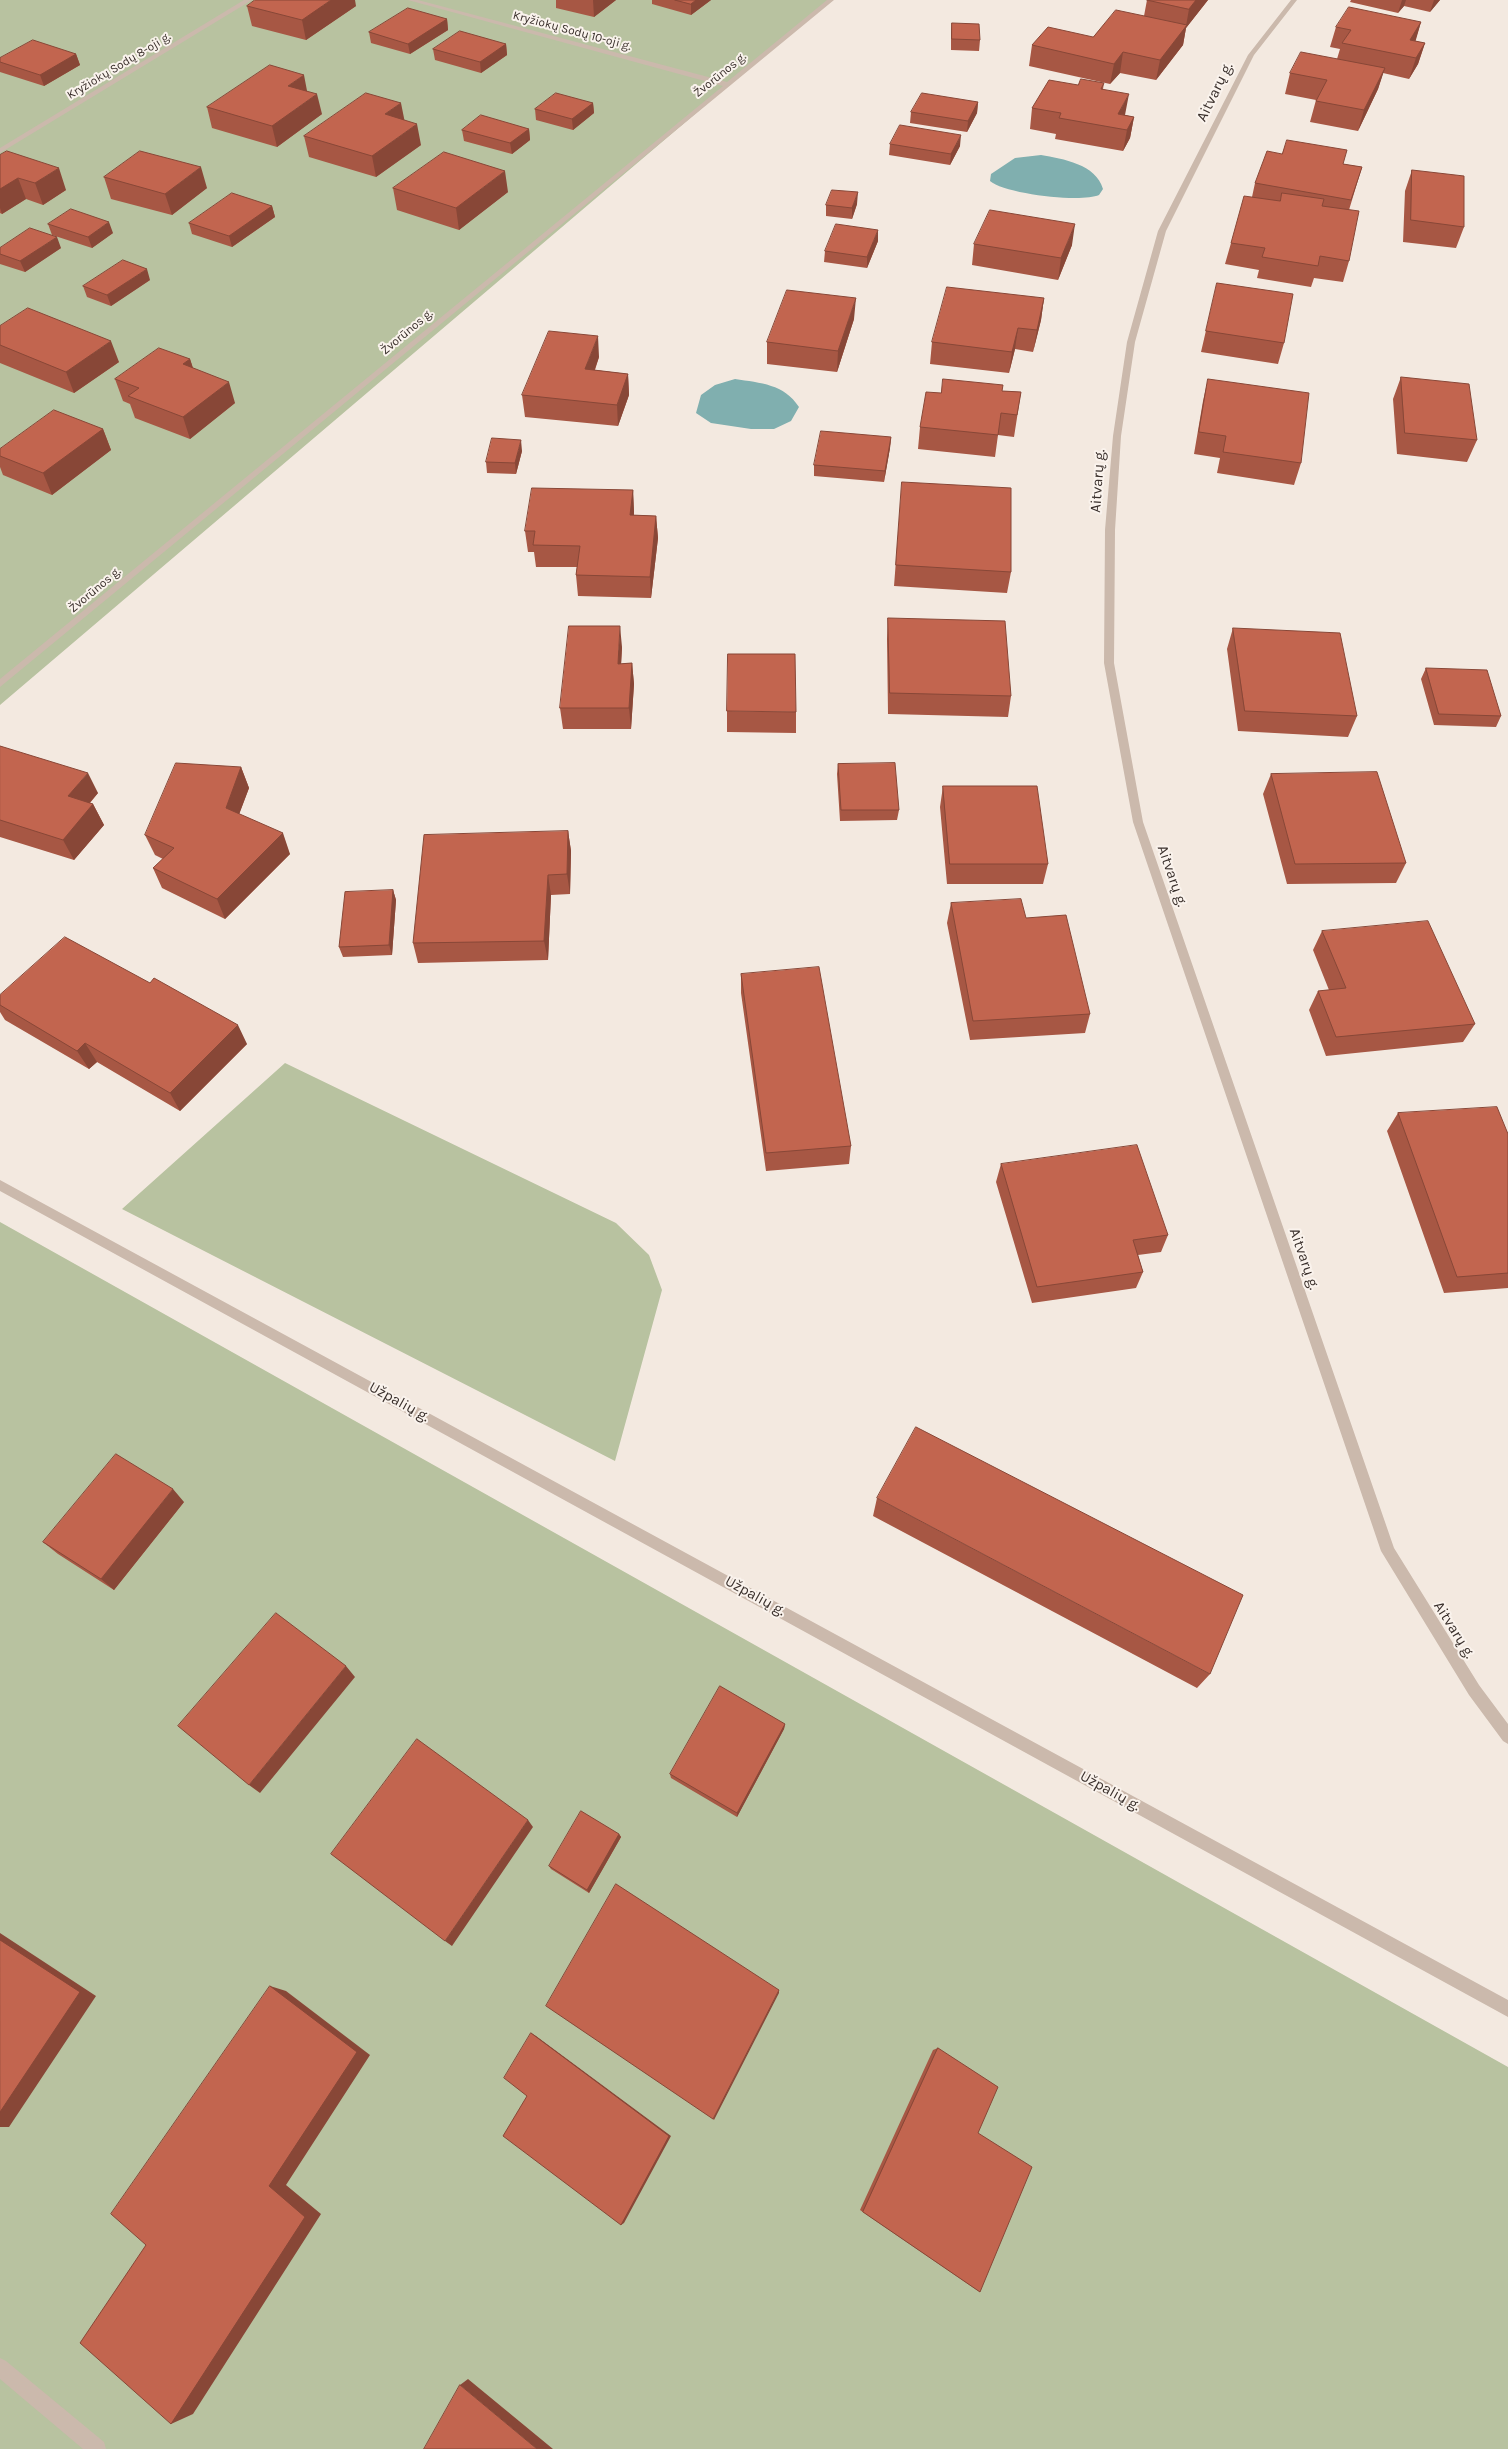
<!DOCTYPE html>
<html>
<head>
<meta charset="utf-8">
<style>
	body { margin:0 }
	canvas { display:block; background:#f3e9e0 }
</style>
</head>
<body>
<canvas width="1508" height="2449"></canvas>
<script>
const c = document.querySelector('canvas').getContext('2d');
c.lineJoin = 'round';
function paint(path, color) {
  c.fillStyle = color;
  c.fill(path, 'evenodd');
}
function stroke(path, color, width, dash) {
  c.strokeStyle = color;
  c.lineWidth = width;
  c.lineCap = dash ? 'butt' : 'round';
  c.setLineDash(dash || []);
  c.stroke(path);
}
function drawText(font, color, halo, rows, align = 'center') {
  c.font = font + ' Karla,sans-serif';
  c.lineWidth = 4;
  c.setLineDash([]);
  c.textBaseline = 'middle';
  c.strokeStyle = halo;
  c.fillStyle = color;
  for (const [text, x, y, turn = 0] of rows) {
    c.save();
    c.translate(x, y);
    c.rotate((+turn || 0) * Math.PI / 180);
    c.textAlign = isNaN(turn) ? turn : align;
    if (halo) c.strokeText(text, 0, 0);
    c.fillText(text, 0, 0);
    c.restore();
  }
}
paint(new Path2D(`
	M0,0H829L0,705Z
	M285,1063L616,1223L649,1255L662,1290L615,1461L122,1209Z
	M0,1222L1508,2067V2449H0Z`), '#b8c2a0');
paint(new Path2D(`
	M1041,155C1063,159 1096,164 1103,189L1099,195C1081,203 1005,194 990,181L991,174L1015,158Z
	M735,379C761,383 784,384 799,407L791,421L774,429H751L711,423L696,413L701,395L715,385Z`), '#80afaf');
paint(new Path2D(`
	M244,0H252L0,153V148Z
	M408,0H418L727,82L827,0H834L0,687V679L723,86Z
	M1291,0H1297L1254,55L1166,231L1135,342L1121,436L1115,530L1114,663L1143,822L1394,1548L1479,1685L1508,1724V1744L1503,1741L1469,1695L1381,1551L1133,822L1104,663L1105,530L1113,436L1127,342L1158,231L1248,55Z
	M0,1180L1508,2000V2017L0,1191Z
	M0,2358L6,2361L104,2442L106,2449H83L0,2379Z`), '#cbb9ac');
paint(new Path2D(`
	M556,0H616L594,17L556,8Z
	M652,0H711L691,15L652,4Z
	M1147,0H1208L1186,28L1183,45L1156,80L1120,73L1110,84L1029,66L1032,45L1093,37L1144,16Z
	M1351,0H1440L1430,12L1404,6L1398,13L1350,2Z
	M247,6H356L306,40L252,26Z
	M447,19L448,30L410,54L371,43L369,32Z
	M1421,22L1415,41L1425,43L1418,64L1409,79L1383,73L1378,89L1358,131L1310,122L1316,100L1285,94L1290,73L1337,59L1340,49L1330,47L1336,27Z
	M952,23L980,40L979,51L951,50V33Z
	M506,44L507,55L481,73L435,60L433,49Z
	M76,54L80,65L44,86L0,72V58Z
	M1104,83L1103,89L1125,115L1134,117L1130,138L1123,151L1055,139L1056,134L1030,129L1032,108L1078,85Z
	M978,102L977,113L967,132L910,123L911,112Z
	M593,103L594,113L573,130L536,120L535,109Z
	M207,107L322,114L277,147L212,128Z
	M529,129L530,140L512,154L464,141L462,130Z
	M304,136L421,145L376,177L309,157Z
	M890,144L960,146L950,165L889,155Z
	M0,155L66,190L43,205L26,199L2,214L0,213Z
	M1343,164L1362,167L1349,210V261L1343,282L1314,278L1311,287L1257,278L1259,270L1225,264L1231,243L1252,197L1255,183Z
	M1412,170L1464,227L1456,248L1403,242L1405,191Z
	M104,177L207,188L172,215L111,199Z
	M393,188L508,192L459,230L397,210Z
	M857,204L852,219L826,216V205Z
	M272,206L275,217L232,247L192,234L189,223Z
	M48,224L113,233L92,248L52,235Z
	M878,241L867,268L824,262L825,251Z
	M974,244L1072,245L1058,280L972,265Z
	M0,248H61L25,272L0,264Z
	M150,280L111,306L87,297L83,286Z
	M1217,283L1284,343L1278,364L1201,352Z
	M1044,298L1041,320L1033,352L1015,349L1009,373L930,364L932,342Z
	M854,319L837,372L767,364V342Z
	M0,326L119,362L74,393L0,363Z
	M599,357L595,370L628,374L629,395L618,426L525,417L522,395Z
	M190,359L193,368L235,403L190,439L135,418L130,404L123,401L115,379Z
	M1401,377L1477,440L1467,462L1397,454L1393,399Z
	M1208,379L1301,463L1294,485L1217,473L1220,458L1194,454L1203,401Z
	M1002,391L1021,392L1014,437L998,435L995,457L918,449L920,427L941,393Z
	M103,429L111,450L52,495L3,475L0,467V449Z
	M891,437L890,448L884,482L814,476V465Z
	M522,451L516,474L487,473L486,462Z
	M902,482L1011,572L1007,593L894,586Z
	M633,490L634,515L656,516L658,538L651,598L578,596L576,575L577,567H536L534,552H528L525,531Z
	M888,618L1011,696L1008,717L888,714L887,639Z
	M1233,628L1357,716L1348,737L1238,731L1227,649Z
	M622,647L621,664L632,663L634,684L631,729H563L560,708Z
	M1426,668L1501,716L1496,727L1434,725L1421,679Z
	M727,711L796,712V733L727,732Z
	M0,746L98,793L90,803L93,804L104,825L74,860L0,837Z
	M838,764L899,810L897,820L840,821L837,774Z
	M241,767L249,788L239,814L290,854L225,919L162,888L153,868L163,859L155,855L145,835Z
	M1271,774L1406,863L1396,883L1287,884L1263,794Z
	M943,786L1048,864L1043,884H947L940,807Z
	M568,831L571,851L570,894L551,895L548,960L418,963L413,943Z
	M393,890L396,900L392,955L343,957L339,947Z
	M951,903L1026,918L1090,1014L1085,1033L970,1040L947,923Z
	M1322,931L1475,1024L1463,1042L1326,1056L1309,1010L1318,991L1329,990L1313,950Z
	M741,974L851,1146L849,1164L766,1171L741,993Z
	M0,995L247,1044L180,1111L97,1062L89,1069L5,1020L0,1012Z
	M1398,1113L1508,1134V1288L1444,1293L1387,1131Z
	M1001,1164L1168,1235L1161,1252L1138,1255L1143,1272L1136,1288L1032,1303L996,1182Z
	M877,1498L1210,1674L1197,1688L873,1516Z
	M184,1502L114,1590L58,1554L43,1542Z
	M785,1724L784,1729L737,1817L671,1778L670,1774Z
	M619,1834L621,1837L589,1893L551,1869L549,1866Z
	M938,2048L978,2133L980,2292L860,2210L933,2050Z`), '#a75744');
paint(new Path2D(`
	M331,0H355L356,6L306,40L302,20Z
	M593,0H616L594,17Z
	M696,0H711L691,15V4Z
	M1196,0H1208L1186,28L1183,45L1156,80L1160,60L1186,26L1189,9Z
	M1402,0H1406L1404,6L1398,13Z
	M1434,0H1440L1430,12Z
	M447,19L448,30L410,54L408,44Z
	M1421,22L1415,43L1410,40Z
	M1425,43L1418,64L1409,79L1416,58Z
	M506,44L507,55L481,73L480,62Z
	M1123,52L1120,73L1110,84L1114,64Z
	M76,54L80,65L44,86L40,75Z
	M1385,68L1378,89L1358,131L1364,110Z
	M304,75L308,96L288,86Z
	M317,94L322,114L277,147L272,126Z
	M1129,94L1125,115L1118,114Z
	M978,102L977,113L967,132L968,121Z
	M401,103L405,123L385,114Z
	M593,103L594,113L573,130L572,119Z
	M1134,117L1130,138L1123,151L1127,130Z
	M417,124L421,145L376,177L372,156Z
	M529,129L530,140L512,154L510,143Z
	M961,135L960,146L950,165L951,154Z
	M201,167L207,188L172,215L165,194Z
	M59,168L66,190L43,205L35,183Z
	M505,171L508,192L459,230L456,208Z
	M18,178L26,199L2,214L0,208V189Z
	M858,192L857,204L852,219V208Z
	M272,206L275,217L232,247L229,236Z
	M109,222L113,233L92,248L88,237Z
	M1075,224L1072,245L1058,280L1061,258Z
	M878,230V241L867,268V257Z
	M57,237L61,248L25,272L20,261Z
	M147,269L150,280L111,306L107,295Z
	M856,298L854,319L837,372L838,351Z
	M1044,298L1041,320L1033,352L1037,330Z
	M1018,328L1015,349L1009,373L1012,352Z
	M598,336L599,357L587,391L585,369Z
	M111,341L119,362L74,393L66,372Z
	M190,359L197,381L183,364Z
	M628,374L629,395L618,426L617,405Z
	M229,382L235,403L190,439L183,417Z
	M103,429L111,450L52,495L43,473Z
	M891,437L890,448L884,482L885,471Z
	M521,440L522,451L516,474L515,463Z
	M633,490L634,512L632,537L630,515Z
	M656,516L658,538L651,598L650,577Z
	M620,626L622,647L620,685L618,664Z
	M632,663L634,684L631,729L629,708Z
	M241,767L249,788L234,828L226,808Z
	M88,773L98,793L78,816L68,796Z
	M93,804L104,825L74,860L63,840Z
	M568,831L571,851L570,894L567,874Z
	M283,833L290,854L225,919L217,899Z
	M548,875L551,895L548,960L544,941Z
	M393,890L396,900L392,955L389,945Z
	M238,1025L247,1044L180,1111L170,1093Z
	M85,1043L97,1062L89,1069L77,1051Z
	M173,1489L184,1502L114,1590L101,1579Z
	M346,1666L355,1677L260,1793L249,1785Z
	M785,1724L784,1729L737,1817V1813Z
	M528,1820L533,1827L452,1946L445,1941Z
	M619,1834L621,1837L589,1893L587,1890Z
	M0,1933L96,1996L9,2127H0Z
	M270,1986L286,1991L370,2055L286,2185L321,2214L193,2414L171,2424L269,2186Z
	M779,1990V1993L714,2120L713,2119Z
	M531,2033L536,2036L671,2136L624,2223L621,2225Z
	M468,2379L553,2449H537L460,2385Z`), '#884737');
const building = new Path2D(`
	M255,0H331L302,20L247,6Z
	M675,0H696L691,4Z
	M1147,0H1196L1189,9Z
	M1349,7L1421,22L1410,40L1425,43L1416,58L1342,43L1351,30L1336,27Z
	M408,8L447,19L408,44L369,32Z
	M1116,10L1187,25L1160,60L1123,52L1114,64L1032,45L1048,27L1093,37Z
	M952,23L979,24L980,40L952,39Z
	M460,31L506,44L480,62L433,49Z
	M33,40L76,54L40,75L0,62V58Z
	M1301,52L1385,68L1364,110L1316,101L1327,80L1290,73Z
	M270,65L304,75L288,86L317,94L272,126L207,107Z
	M1081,79L1104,83L1101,89L1129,94L1118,114L1134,117L1127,130L1059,118L1061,113L1032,108L1049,80L1078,85Z
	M366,93L401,103L385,114L417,124L372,156L304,136Z
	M556,93L593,103L572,119L535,109Z
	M922,93L978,102L968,121L911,112Z
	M481,115L529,129L510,143L462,130Z
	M900,125L961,135L951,154L890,144Z
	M1287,140L1347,150L1343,164L1362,167L1351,200L1255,183L1267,151L1282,154Z
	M7,151L59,168L35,183L18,178L0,189V155Z
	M140,151L201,167L165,194L104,177Z
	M444,152L505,171L456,208L393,188Z
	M1412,170L1464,176V227L1411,220Z
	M832,190L858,192L852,208L826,205Z
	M232,193L272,206L229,236L189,223Z
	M1282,193L1324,199L1322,206L1359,211L1349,261L1320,256L1318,266L1262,257L1265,248L1231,243L1244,196L1280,201Z
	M71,209L109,222L88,237L48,224Z
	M990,210L1075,224L1061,258L974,244Z
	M836,224L878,230L867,257L825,251Z
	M30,228L57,237L20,261L0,254V248Z
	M123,260L147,269L107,295L83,286Z
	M1217,283L1293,294L1284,343L1206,331Z
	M947,287L1044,298L1037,330L1018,328L1012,352L932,342Z
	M787,290L856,298L838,351L767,342Z
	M28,308L111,341L66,372L0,345V326Z
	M549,331L598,336L585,369L628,374L617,405L522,395Z
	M159,348L190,359L183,364L229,382L183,417L128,396L139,388L115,379Z
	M1401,377L1469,384L1477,440L1405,433Z
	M943,379L1003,385L1002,391L1021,392L1017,415L1001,413L998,435L920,427L926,392L941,393Z
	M1208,379L1309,393L1301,463L1223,452L1226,436L1199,432Z
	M54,410L103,429L43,473L0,456V449Z
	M821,431L891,437L885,471L814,465Z
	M492,438L521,440L515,463L486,462Z
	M902,482L1011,488V572L896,565Z
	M532,488L633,490L630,515L656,516L650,577L576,575L580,546L533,545L535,531H525Z
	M888,618L1005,621L1011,696L890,693Z
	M569,626H620L618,664L632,663L629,708H560Z
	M1233,628L1340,633L1357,716L1245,711Z
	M728,654H795L796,712L727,711Z
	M1426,668L1487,670L1501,716L1439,714Z
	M0,746L88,773L68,796L93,804L63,840L0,820Z
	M176,763L241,767L226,808L283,833L217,899L153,868L174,848L145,835Z
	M895,763L899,810H841L838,764Z
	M1377,772L1406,863L1295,864L1271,774Z
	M943,786H1037L1048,864H950Z
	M568,831L567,874L548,875L544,941L413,943L424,835Z
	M393,890L389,945L339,947L345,892Z
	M1021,899L1026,918L1066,915L1090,1014L973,1021L951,903Z
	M1428,921L1475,1024L1336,1037L1318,991L1346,988L1322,931Z
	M65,937L150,983L154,978L238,1025L170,1093L85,1043L77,1051L0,1005V995Z
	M819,967L851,1146L766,1153L741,974Z
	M1497,1107L1508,1134V1273L1457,1277L1398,1113Z
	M1137,1145L1168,1235L1133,1240L1143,1272L1037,1287L1001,1164Z
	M916,1427L1243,1595L1210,1674L877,1498Z
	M116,1454L173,1489L101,1579L43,1542Z
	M276,1613L346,1666L249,1785L178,1726Z
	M720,1686L785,1724L737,1813L670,1774Z
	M417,1739L528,1820L445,1941L331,1854Z
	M581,1811L619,1834L587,1890L549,1866Z
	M616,1884L779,1990L713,2119L546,2006Z
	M0,1940L80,1992L0,2112Z
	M270,1986L357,2052L269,2186L305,2217L171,2424L80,2343L146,2245L111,2214Z
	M531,2033L669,2136L621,2225L503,2136L527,2096L504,2078Z
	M938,2048L998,2087L978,2133L1032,2167L980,2292L863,2212Z
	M460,2385L537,2449H424Z`);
paint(building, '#c2654f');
stroke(building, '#884737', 1);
drawText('12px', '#392f2b', '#faf3ed', [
	["Kryžiokų Sodų 10-oji g.",572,31,15],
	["Kryžiokų Sodų 8-oji g.",119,66,-31],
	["Žvorūnos g.",720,75,-39],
	["Žvorūnos g.",407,332,-40],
	["Žvorūnos g.",95,590,-40]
]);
drawText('15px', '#392f2b', '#faf3ed', [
	["Aitvarų g.",1215,92,-64],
	["Aitvarų g.",1098,481,-86],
	["Aitvarų g.",1172,876,71],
	["Aitvarų g.",1304,1259,71],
	["Užpalių g.",399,1402,29],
	["Užpalių g.",755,1596,29],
	["Aitvarų g.",1454,1630,58],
	["Užpalių g.",1110,1791,29]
]);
</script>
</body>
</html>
